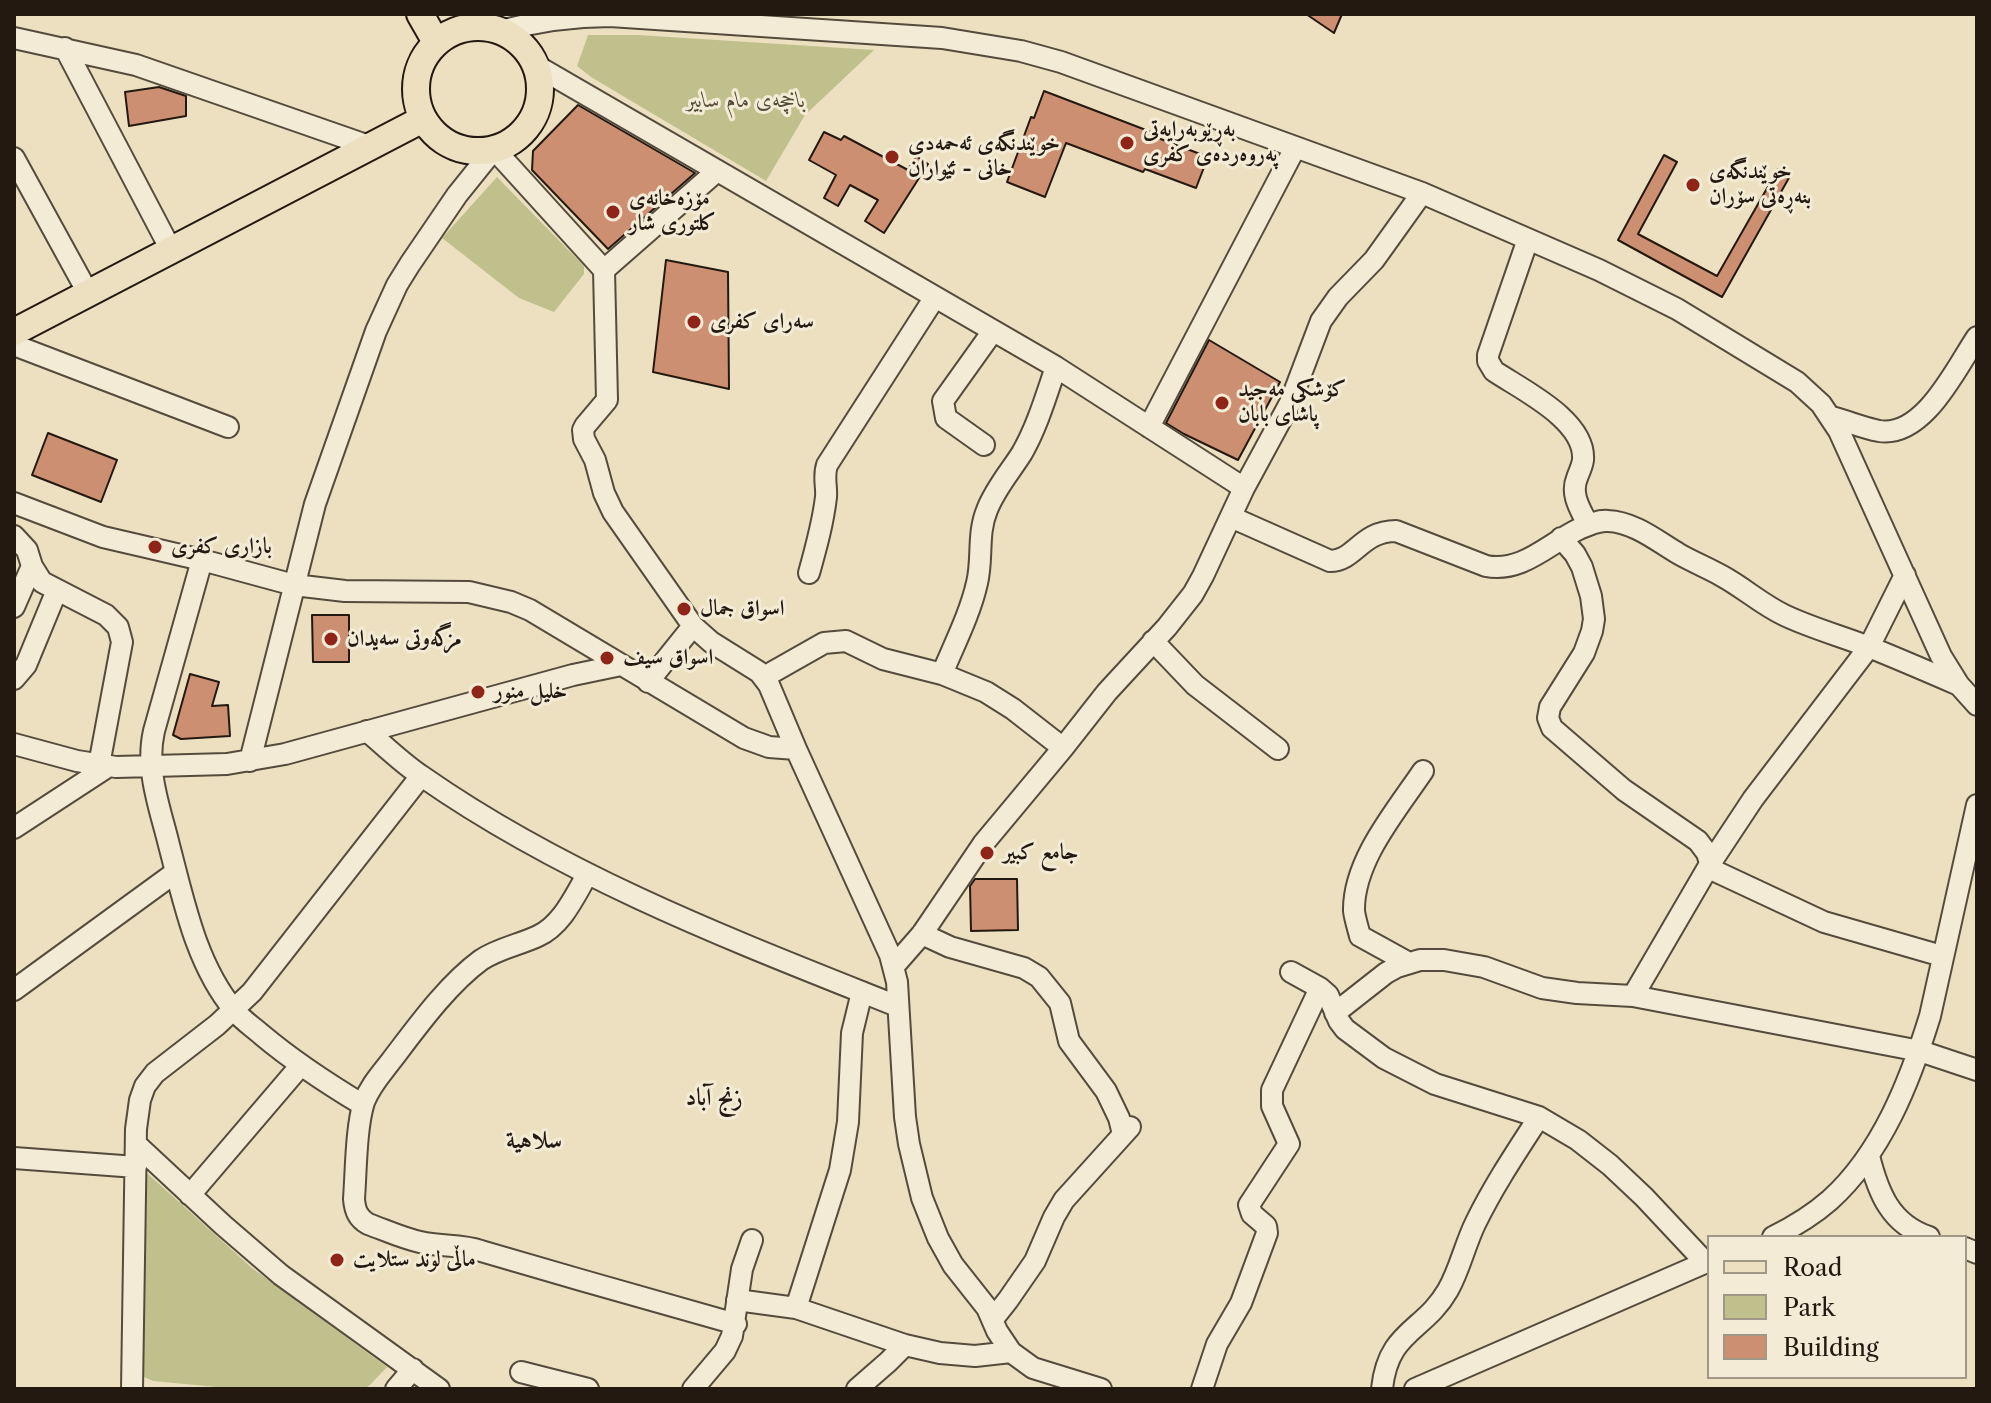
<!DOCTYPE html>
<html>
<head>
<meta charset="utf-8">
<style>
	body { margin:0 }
	#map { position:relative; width:1991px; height:1403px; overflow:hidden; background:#ece0c0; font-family:"Libre Caslon Text",serif }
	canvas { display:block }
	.frame { position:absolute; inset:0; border:16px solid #231910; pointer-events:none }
	.legend { position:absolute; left:1707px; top:1235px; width:260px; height:144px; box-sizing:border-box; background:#f3ebd6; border:2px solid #a09787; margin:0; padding:10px 14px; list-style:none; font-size:24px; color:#231910 }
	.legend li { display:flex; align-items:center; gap:16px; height:40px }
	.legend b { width:40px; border:2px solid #a09787 }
</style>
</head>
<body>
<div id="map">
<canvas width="1991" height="1403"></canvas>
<div class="frame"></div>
<ul class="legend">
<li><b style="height:10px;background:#ece0c0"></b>Road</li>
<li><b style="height:22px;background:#c0c08d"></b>Park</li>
<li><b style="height:22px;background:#cd8f72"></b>Building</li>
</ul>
</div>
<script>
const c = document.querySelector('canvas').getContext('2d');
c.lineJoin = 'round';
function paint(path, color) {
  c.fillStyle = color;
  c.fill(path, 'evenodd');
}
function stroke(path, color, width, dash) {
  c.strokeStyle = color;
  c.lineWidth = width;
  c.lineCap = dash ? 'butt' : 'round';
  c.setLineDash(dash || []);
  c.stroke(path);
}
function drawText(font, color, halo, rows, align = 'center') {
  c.font = font + ' "Libre Caslon Text",Amiri,serif';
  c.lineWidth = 6;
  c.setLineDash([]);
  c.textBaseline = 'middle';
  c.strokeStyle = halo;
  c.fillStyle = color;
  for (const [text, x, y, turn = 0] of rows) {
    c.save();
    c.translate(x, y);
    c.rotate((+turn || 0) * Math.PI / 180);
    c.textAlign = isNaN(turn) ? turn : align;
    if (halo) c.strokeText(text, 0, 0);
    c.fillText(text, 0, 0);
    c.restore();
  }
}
paint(new Path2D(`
	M588,35H638L874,50L805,115L766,181L591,77L577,66Z
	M497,177L584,266V274L554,312L519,298L442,238Z
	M147,1173L252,1268L387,1367L370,1385L364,1389H237L153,1381L144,1377L140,1366Z`), '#c0c08d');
const building = new Path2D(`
	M1306,14H1342L1334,33Z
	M159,87L186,96V116L129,126L125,92Z
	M1044,91L1159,135L1158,138L1208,157L1196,188L1145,169L1143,172L1066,143L1045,197L1007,182L1031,117L1034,118Z
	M578,105L695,173L608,249L532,170L533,151Z
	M824,132L841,140L844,136L908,170L916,156L928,164L884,233L865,221L878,200L850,185L838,206L824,198L836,175L809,160Z
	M1664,155L1677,162L1638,234L1717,276L1778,169L1790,176L1722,297L1618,240Z
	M666,260L728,272L729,389L653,372Z
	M1209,340L1280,382L1238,460L1184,434L1166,423Z
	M48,433L117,460L101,502L32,475Z
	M312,615H349V662H313Z
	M190,674L219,682L212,706L228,705L230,736L181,739L173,735Z
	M975,879H1017L1018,930L971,931L970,886Z`);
paint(building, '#cd8f72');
stroke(building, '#231910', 2);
const minor = new Path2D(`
	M501,31C538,21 572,16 610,16L942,38L1021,51L1061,62L1422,193L1599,270L1677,309L1797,382L1821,404L1839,431L1941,656L1959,685L1977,705
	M14,38L136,65L369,146
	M65,48L171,250
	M535,65L1056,367L1244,488
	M14,158L88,293
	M1528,239L1488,355V361L1494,371C1522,390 1586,420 1583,460C1582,467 1579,472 1577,478C1570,495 1581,510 1588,525
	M604,270L717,171
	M14,345L228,427
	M1831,417C1847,421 1863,428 1879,431C1924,438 1956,368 1977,337
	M1149,427L1295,148
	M984,445L946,418L943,401L993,331
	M14,503L103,537L202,560L294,585L345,591L469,592L511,602L530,610L744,738L769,747L796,749
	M1231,517L1330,561C1355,561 1361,531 1396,531L1486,566C1522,573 1548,544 1579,529C1588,525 1598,520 1608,521C1634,522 1657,541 1679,554C1693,562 1708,568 1722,576C1744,588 1761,604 1784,615C1811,628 1841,636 1869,647C1899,659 1929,672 1959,685
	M14,536L27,550L32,566L42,582L106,615L118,627L122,642L99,765
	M1561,538L1575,554L1582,567L1591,596L1594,619L1592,631L1584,653L1550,707L1548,718L1552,728L1624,790L1698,841L1707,853L1711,867L1717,872L1824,922L1942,956
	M202,560L154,731C145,770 160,808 169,845C184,902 196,964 234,1010C242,1020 253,1027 262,1035C293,1061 328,1084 363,1105
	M809,573C816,548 823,523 826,497C827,486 823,477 827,465L935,297
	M14,607L32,566
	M1153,641L1195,685L1278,749
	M942,674C954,645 970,614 977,583C983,559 977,534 987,510C995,489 1010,472 1022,453C1037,427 1046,396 1056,367
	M764,677L824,643L846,641L883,659L942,674L986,692L1013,709L1063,748
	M14,679L26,665L57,590
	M648,682L693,626
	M367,731C385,746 403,764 423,777C568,878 734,941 897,1006
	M14,744L77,761L116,767L227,764L285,754L573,675L621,665
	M250,761L315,504L376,331L397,285L410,264L457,195L494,149L604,270L607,400L585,426L583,430L584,439L595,460L604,493L613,512L693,626L711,642L759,672L769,685L796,749L890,955L897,982L905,1117L909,1144L922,1198L938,1238L953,1265L987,1308L997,1331L1011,1352L1033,1368L1101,1389
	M14,828L109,766
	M587,875C574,897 562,925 538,936C519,945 499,948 481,960C447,985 417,1027 391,1061C381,1074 370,1086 364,1102C356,1127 356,1172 354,1199C355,1211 358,1218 368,1224C385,1230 402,1238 420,1242C440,1247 461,1244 481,1251C566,1276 650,1300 736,1324
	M922,934L950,947L1024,968L1039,977L1060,1003L1069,1041L1106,1091L1119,1118L1123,1134
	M1409,963L1360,936C1358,928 1355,919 1354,911C1353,861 1396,811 1423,771
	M894,966L922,934L983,844L1063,748L1107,692L1167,627L1193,594L1203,576L1244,488L1290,403L1321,321L1338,297L1374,260L1422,193
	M1291,972L1320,988L1328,995L1339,1021L1345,1029L1384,1058L1435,1084L1539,1117L1578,1140L1610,1165L1644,1197L1705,1262
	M14,990L176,872
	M1633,996L1710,864L1753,799L1869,647L1905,575
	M1335,1013L1386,973L1397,967L1420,960H1444L1484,967L1542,988L1577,993L1633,996L1920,1051L1977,1070
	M137,1145L223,1225L281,1275L439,1389
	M1869,1156C1878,1192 1890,1224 1929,1237
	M14,1158L136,1167
	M190,1195L301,1065
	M1773,1237C1793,1227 1813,1215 1830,1200C1882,1153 1910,1081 1930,1016L1977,805
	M1965,1248L1977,1253
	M737,1300L796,1308L905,1345L940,1353L975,1356L1011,1352
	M796,1308L840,1170L848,1122L852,1033L862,992
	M993,1319L1008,1300L1035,1261L1054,1217L1064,1200L1130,1127
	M521,1372L588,1389
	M132,1389L136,1129L140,1100L145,1086L155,1073L217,1025L252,992L421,776
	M396,1389L413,1369
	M693,1389L725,1351L732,1336L742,1269L752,1240
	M857,1389L888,1362L905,1345
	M1202,1389L1217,1344L1241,1303L1267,1233L1266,1226L1252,1214L1249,1205L1289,1144L1272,1106V1090L1320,988
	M1382,1389C1388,1330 1424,1332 1448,1290C1460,1269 1465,1244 1476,1222C1494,1185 1517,1151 1539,1117
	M1415,1389L1709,1261`);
const major = new Path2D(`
	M420,14L436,42
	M416 89a62 62 0 1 1 124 0a62 62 0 1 1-124 0Z
	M14,332L423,119`);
stroke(minor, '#554b3c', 24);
stroke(major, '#231910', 30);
stroke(minor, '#f3ebd6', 20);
stroke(major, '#ece0c0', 26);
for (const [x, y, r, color] of [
	[1127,143,8,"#8f2418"],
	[892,157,8,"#8f2418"],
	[1693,185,8,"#8f2418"],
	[613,212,8,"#8f2418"],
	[694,322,8,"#8f2418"],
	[1222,403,8,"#8f2418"],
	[155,547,8,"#8f2418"],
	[684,609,8,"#8f2418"],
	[331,639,8,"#8f2418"],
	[607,658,8,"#8f2418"],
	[478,692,8,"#8f2418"],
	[987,853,8,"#8f2418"],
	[337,1260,8,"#8f2418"]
]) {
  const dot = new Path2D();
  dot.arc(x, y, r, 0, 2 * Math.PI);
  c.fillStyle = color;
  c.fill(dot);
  stroke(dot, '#f3ebd6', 3);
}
drawText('italic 22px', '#524b36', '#f3ebd6', [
	["باخچەی مام سابیر",746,101]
]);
drawText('bold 22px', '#231910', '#f3ebd6', [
	["بەڕێوبەرایەتی",1143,130],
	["پەروەردەی کفری",1143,155],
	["خوێندنگەی ئەحمەدی",908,144],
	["خانی - ئێواران",908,169],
	["خوێندنگەی",1709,172],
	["بنەڕەتی سۆران",1709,197],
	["مۆزەخانەی",629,199],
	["کلتوری شار",629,224],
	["سەرای کفری",710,322],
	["کۆشکی مەجید",1238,390],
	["پاشای بابان",1238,415],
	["بازاری کفری",171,547],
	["اسواق جمال",700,609],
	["مزگەوتی سەیدان",347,639],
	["اسواق سيف",623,658],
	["خلیل منور",494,692],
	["جامع كبير",1003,853],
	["ماڵی لوند ستلایت",353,1260]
], 'left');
drawText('bold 24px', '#231910', '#f3ebd6', [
	["زنج آباد",714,1098],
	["سلاهية",534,1141]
]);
</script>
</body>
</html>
